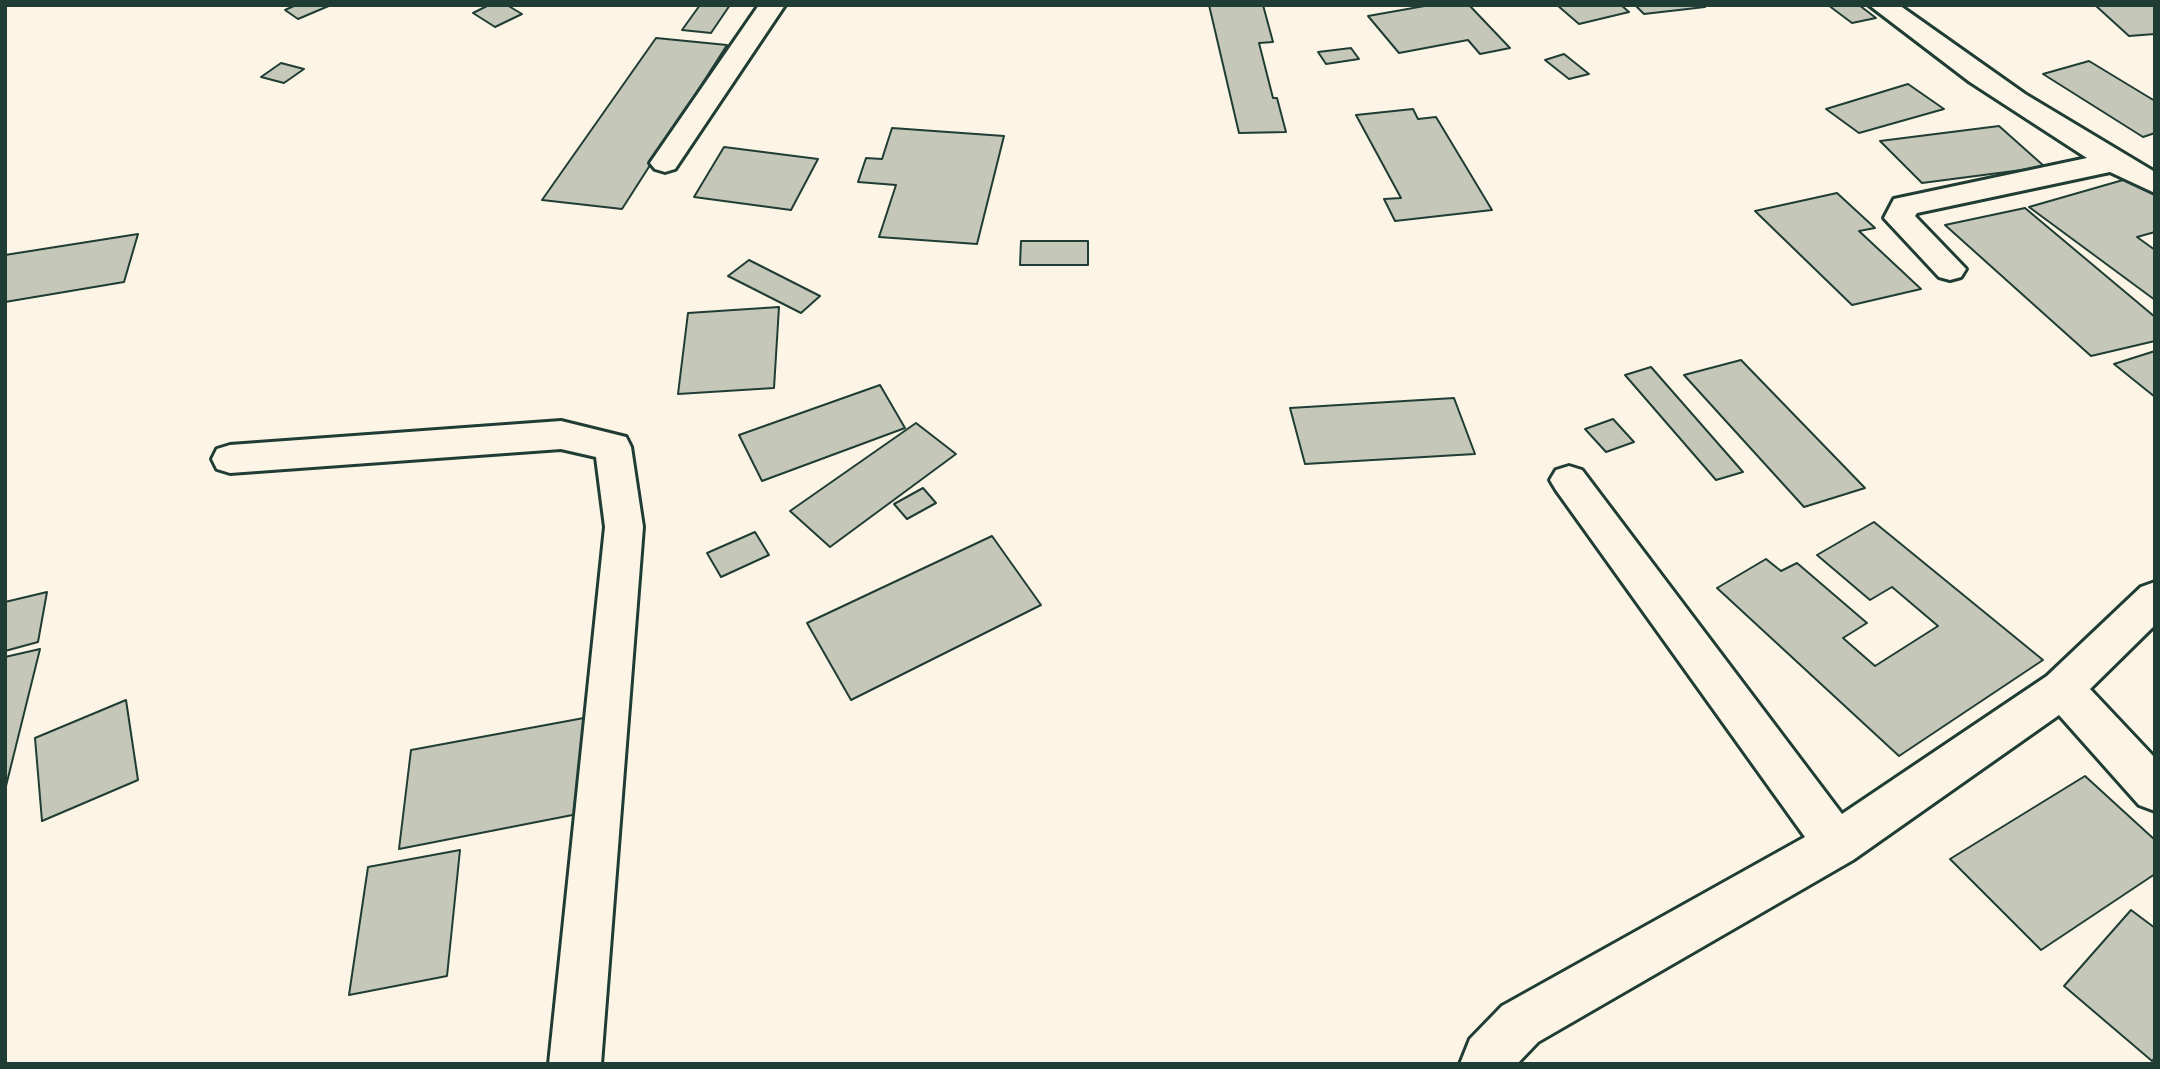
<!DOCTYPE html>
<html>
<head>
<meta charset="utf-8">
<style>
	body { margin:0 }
	#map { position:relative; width:2160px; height:1069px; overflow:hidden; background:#fcf5e5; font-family:"Architects Daughter",sans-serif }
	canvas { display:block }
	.frame { position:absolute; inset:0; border:7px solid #1f3d34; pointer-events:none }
</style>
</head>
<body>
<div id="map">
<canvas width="2160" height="1069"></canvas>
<div class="frame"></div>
</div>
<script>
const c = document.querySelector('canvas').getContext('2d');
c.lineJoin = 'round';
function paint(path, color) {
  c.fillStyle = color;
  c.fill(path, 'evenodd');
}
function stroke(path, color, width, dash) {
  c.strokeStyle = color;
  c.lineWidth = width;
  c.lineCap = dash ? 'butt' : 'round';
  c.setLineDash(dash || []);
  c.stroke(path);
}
const building = new Path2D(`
	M296,5H331L298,19L285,10Z
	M489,5H507L522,14L495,27L473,13Z
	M700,5H730L711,33L682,30Z
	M1209,5H1263L1273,42L1259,43L1273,98H1277L1286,132L1239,133Z
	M1430,5H1469L1510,48L1480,54L1468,40L1399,53L1368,16Z
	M1557,5H1621L1629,12L1579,24Z
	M1635,5H1703L1705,7L1644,14Z
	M1828,5H1859L1876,18L1852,23Z
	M2095,5H2155V34L2129,36Z
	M656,38L727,45L622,209L542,200Z
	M1351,48L1359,59L1326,64L1318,52Z
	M1564,54L1589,74L1569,79L1545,60Z
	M2089,61L2155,101V133L2143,137L2043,74Z
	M281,63L304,69L284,83L261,77Z
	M1908,84L1944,109L1859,133L1826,109Z
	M1413,109L1418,119L1436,117L1492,210L1395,221L1384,199L1401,198L1356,115Z
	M1999,126L2045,167L1922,183L1880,141Z
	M892,128L1004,136L977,244L879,237L896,185L858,182L866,158L882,159Z
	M724,147L818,159L791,210L694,197Z
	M2130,178L2155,195V232L2137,237L2155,250V300L2029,207Z
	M1837,193L1875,228L1859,231L1921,289L1852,305L1755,211Z
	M2025,208L2155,317V341L2091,356L1945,225Z
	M138,234L124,282L5,302V255Z
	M1021,241H1088V265H1020Z
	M749,260L820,296L801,313L728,276Z
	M779,307L774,388L678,394L688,313Z
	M2155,351V397L2114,364Z
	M1741,360L1865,488L1804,507L1684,375Z
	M1651,367L1743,472L1716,480L1625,375Z
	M880,385L905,428L762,481L739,435Z
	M1454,398L1475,454L1305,464L1290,408Z
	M1613,419L1634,442L1606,452L1585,429Z
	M916,423L956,454L830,547L790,511Z
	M923,488L936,503L907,519L894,504Z
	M1874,522L2043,660L1899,756L1717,588L1766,559L1781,571L1797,563L1867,623L1843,638L1875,666L1938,626L1892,587L1870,600L1817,555Z
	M755,532L769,555L721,577L707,553Z
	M992,536L1041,605L851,700L807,623Z
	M47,592L38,642L5,651V602Z
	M40,649L6,786L5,787V657Z
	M126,700L138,780L42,821L35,738Z
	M600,715L598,810L399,849L411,750Z
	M2085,776L2155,840V874L2041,950L1950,859Z
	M460,850L447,976L349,995L368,867Z
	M2131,910L2155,928V1058L2152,1061L2064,986Z`);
paint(building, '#c5c7b9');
stroke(building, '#1f3d34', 2);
const minor = new Path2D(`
	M759,5H785L675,169L665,172L655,169L650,163Z
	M1869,5H1899L2025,94L2155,172V193L2110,172L1917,213L1915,216L1966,269L1961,277L1950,280L1939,277L1884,218L1894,199L2087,158L1970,82Z
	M561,421L626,437L631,447L643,527L601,1064H549L605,527L596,457L561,449L230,473L217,469L212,459L217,449L230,445Z
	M1569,466L1582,470L1842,814L2047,676L2141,587L2155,582V625L2090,689L2155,758V811L2139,805L2059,715L1853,860L1538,1042L1517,1064H1460L1470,1039L1502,1006L1805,837L1556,490L1550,480L1556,470Z`);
stroke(minor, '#1f3d34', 6);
paint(minor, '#fcf5e5');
</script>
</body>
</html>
